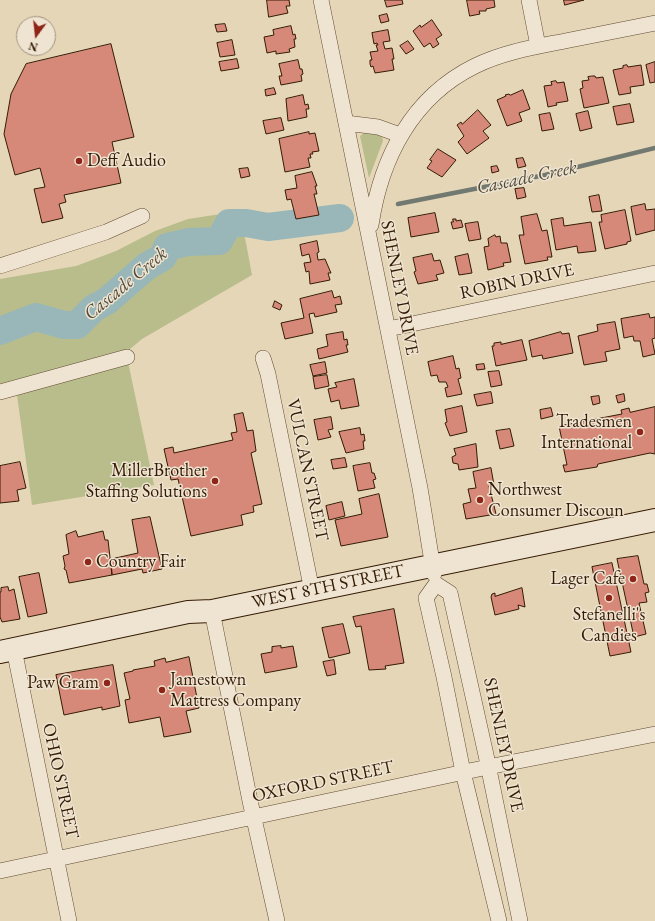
<!DOCTYPE html>
<html>
<head>
<meta charset="utf-8">
<style>
	body { margin:0 }
	#map { position:relative; width:655px; height:921px; overflow:hidden; background:#e5d6b8; font-family:"EB Garamond",serif }
	canvas { display:block }
	.north { position:absolute; left:16px; top:16px; width:40px; height:40px; box-sizing:border-box; background:#eee4d1; border:1px solid #a4947f; border-radius:50%; rotate:195deg; font-size:11px; font-weight:700; line-height:16px; text-align:center; color:#341b04 }
	.north::after { content:''; display:block; margin:auto; width:14px; height:18px; background:#8f2418; clip-path:polygon(50% 0,100% 100%,50% 72%,0 100%) }
</style>
</head>
<body>
<div id="map">
<canvas width="655" height="921"></canvas>
<div class="north">N</div>
</div>
<script>
const c = document.querySelector('canvas').getContext('2d');
c.lineJoin = 'round';
function paint(path, color) {
  c.fillStyle = color;
  c.fill(path, 'evenodd');
}
function stroke(path, color, width, dash) {
  c.strokeStyle = color;
  c.lineWidth = width;
  c.lineCap = dash ? 'butt' : 'round';
  c.setLineDash(dash || []);
  c.stroke(path);
}
function drawText(font, color, halo, rows, align = 'center') {
  c.font = font + ' "EB Garamond",serif';
  c.lineWidth = 3;
  c.setLineDash([]);
  c.textBaseline = 'middle';
  c.strokeStyle = halo;
  c.fillStyle = color;
  for (const [text, x, y, turn = 0] of rows) {
    c.save();
    c.translate(x, y);
    c.rotate((+turn || 0) * Math.PI / 180);
    c.textAlign = isNaN(turn) ? turn : align;
    if (halo) c.strokeText(text, 0, 0);
    c.fillText(text, 0, 0);
    c.restore();
  }
}
paint(new Path2D(`
	M364,133L378,135L382,137L383,141L369,178L360,136Z
	M240,211L252,275L142,339L130,349L127,357L154,485L32,505L17,395L83,377L115,366L30,378L0,384V279L76,266L116,251L155,231L188,219Z`), '#b9bd8b');
stroke(new Path2D(`
	M398,204L545,175L655,148`), '#717970', 4.5);
stroke(new Path2D(`
	M0,331L36,317L64,325H77L94,308L107,301L147,266L163,257L167,247L188,242L219,241L229,223H246L268,227L340,218`), '#99b7b8', 28);
const building = new Path2D(`
	M267,0H289L290,6H286L288,13L269,17Z
	M385,0H402L403,4L387,7Z
	M467,0H494L495,7L486,9V11H479L480,14L470,16Z
	M564,0H584L565,5Z
	M387,14L389,21L381,23L379,16Z
	M432,20L442,35L436,39L439,44L433,48L430,43L424,47L413,31L420,25L421,27Z
	M225,24L227,31L217,32L215,25Z
	M291,26L293,35L295,34L296,39H294L295,47L289,49L290,52L276,54V51L267,53L264,37L274,35L273,30Z
	M388,30L390,41L383,42L385,49L392,48L394,59H392L394,70L375,73L373,66L371,67L370,64V60H372L370,52L378,51L376,45H378L377,43L374,44L372,33Z
	M232,40L235,55L220,57L217,43Z
	M408,41L414,49L406,54L400,46Z
	M111,44L134,137L112,142L121,183L64,195L66,202L59,204L63,218L42,223L34,189L45,187L40,168L15,175L4,134L11,94L26,64Z
	M237,59L239,68L221,71L219,62Z
	M298,60L300,69H302L303,74L301,75L302,81L281,85L279,76H282L279,64Z
	M655,62V82L650,83L646,65Z
	M627,65L628,67L641,65L644,85L630,87L631,93L619,95L613,70L623,68V66Z
	M592,76H595L596,78L603,77L609,103L584,108L580,89L583,88L582,81L589,80L588,77Z
	M556,81L557,83L564,82L568,101L556,103L557,105L548,107L544,86L552,85L551,82Z
	M274,88L276,94L266,96L265,90Z
	M523,90L530,109L519,113L522,121L507,126L497,100L506,96L505,95L509,94L510,95Z
	M303,95L305,105L308,104L309,109H306L307,117L288,121L286,99Z
	M630,104L634,122L617,125L613,107Z
	M478,110L491,125L483,131L489,138L467,154L458,142L464,136L457,125L461,122L462,124Z
	M588,111L592,128L580,131L576,114Z
	M550,113L554,129L542,131L539,115Z
	M281,118L284,130L266,134L263,121Z
	M309,132V134L315,133L319,151L312,152L313,154H310L311,158H308L310,167L285,172L279,139Z
	M438,149L456,160L442,177L427,168L432,161L430,160Z
	M523,158L526,166L518,168L516,159Z
	M497,166L499,171L492,173L491,167Z
	M248,168L250,176L241,178L239,169Z
	M312,172L317,186H315L317,194H314L319,215L296,219L291,199L287,200L285,190L297,188L295,176Z
	M524,188L526,197L517,199L515,189Z
	M599,195L602,211L592,212L589,197Z
	M645,204L646,210L655,209V230L636,235L631,207Z
	M625,210L631,241L627,242V244L605,249L599,222H602L601,215Z
	M435,213L439,232L411,237L408,218Z
	M537,214L542,231L547,230L552,257H547L548,260L525,264L519,235H524L521,217Z
	M563,218L564,226L591,222L596,251L578,253L577,246L556,250L551,220Z
	M453,219H456V221L461,220L463,227L453,229L451,222H453Z
	M478,222L481,239L469,241L465,224Z
	M495,235L496,237L500,236L501,243H507L511,262L503,263L504,266L488,270L484,247L489,246L488,239Z
	M317,241L319,252L317,253L318,260L325,259L331,273H328L330,280L310,284L309,271L306,272L304,263L311,262L309,254L302,256L300,245Z
	M432,254L434,261L440,260L444,273L436,275L438,280L418,284L414,272L416,271L413,258Z
	M468,254L472,273L459,275L455,257Z
	M332,291L334,298L340,296L342,304L335,305L337,312L315,317L314,313L309,314L313,333L285,339L281,323L304,318L300,299Z
	M275,301L282,305L280,310L273,307Z
	M649,314L650,318L655,317V338L652,339L655,354L643,357L640,341H634L633,336L624,338L621,319Z
	M615,322L620,349L605,352L607,361L584,365L578,336L598,331L597,325Z
	M343,332L344,340L347,339L348,345H346L348,352L319,359L317,349L328,346L326,335Z
	M561,332L562,334L569,333L573,353L543,359L542,355L532,357L529,341Z
	M522,340L527,360L496,366L492,346H494V343L501,342V344Z
	M453,356L456,369L459,368L461,378L458,379L462,394L447,397L445,388L448,387L446,382H439L437,375L431,376L428,362Z
	M325,362L327,373L313,376L310,365Z
	M484,364L485,369L477,370L476,365Z
	M499,371L502,385L491,387L488,372Z
	M327,375L329,386L315,389L313,377Z
	M354,379L359,406L341,409L339,400L331,402L328,389L337,387L335,383Z
	M491,392L493,403L477,406L474,395Z
	M624,394L625,401L618,403L616,396Z
	M599,396L600,403L593,405L591,397Z
	M462,406L467,432L450,436L445,423L447,422L445,410Z
	M655,407V454L650,453L598,464L597,467L565,472L563,465H567L559,426L622,414L621,410L629,408L630,412Z
	M551,408L553,416L541,419L540,410Z
	M243,413L247,431L253,430L256,451L251,453L262,504L253,506L254,512L241,515L243,525L191,536L178,479L171,480L164,449L173,447L174,453L233,440L231,433L237,432L234,415Z
	M331,417L333,429L328,430L331,437L318,440L314,420Z
	M360,428L361,435L364,434L365,441H363L364,449L346,453L339,432Z
	M510,429L514,446L500,449L496,431Z
	M476,444L478,467L459,470L458,464L453,463L452,457L456,455L454,449Z
	M345,458L347,467L333,469L331,460Z
	M20,462L26,488L17,490L19,501L0,503V466Z
	M370,463L372,473H374L376,479L373,480L375,488L358,491L353,466Z
	M491,468L494,485L489,486L496,514L466,519L463,504L471,502L468,489L476,488L473,472Z
	M379,494L388,537L341,546L335,520L362,514L359,499Z
	M342,502L345,516L329,520L326,506Z
	M150,517L162,569L143,573L142,569L112,575L111,559L138,553L132,520Z
	M76,531L78,537L103,531L105,540H108L112,575L69,583L66,570L64,569L65,566L63,556L69,554L66,535Z
	M638,556L644,584H647L649,592L645,593L647,602L639,603L646,634L634,637L617,559Z
	M612,563L631,652L610,656L592,567Z
	M39,573L47,613L28,617L19,577Z
	M8,587L9,591L14,589L20,619L2,622L0,617V592H1V588Z
	M522,588L525,607L518,605L519,609L495,615L491,597L492,594L495,593V596Z
	M394,609L404,663L385,666L386,669L369,670L361,626L356,627L353,617Z
	M343,624L350,653L329,658L322,628Z
	M281,646V648L293,646L297,667L265,673L261,654L272,652V647Z
	M189,657L199,708L186,711L191,732L164,737L160,717L129,723L125,700L130,699L124,673L133,671V670L155,666L154,661L165,658L166,662Z
	M334,660L336,674L327,676L323,662Z
	M113,665L120,706L102,710V707L64,715L56,675Z`);
paint(building, '#d78979');
stroke(building, '#341b04', 1);
const street = new Path2D(`
	M321,0L420,488L434,574
	M529,0L538,46
	M346,123L378,127L400,135
	M371,225C381,158 412,97 475,66C503,52 535,47 565,41C595,35 625,29 655,23
	M0,266L106,232L142,216
	M388,329L655,273
	M263,358L268,374L312,591
	M0,392L127,357
	M212,611L250,801L277,921
	M14,649L69,921
	M0,871L488,767L655,734
	M499,921L463,772L444,677L426,598L436,584L450,593L486,755L520,921`);
const secondary = new Path2D(`
	M0,652L188,612L212,611L655,520`);
stroke(street, '#604a31', 16);
stroke(secondary, '#341b04', 24);
stroke(street, '#eee4d1', 15);
stroke(secondary, '#eee4d1', 22);
for (const [x, y, r, color] of [
	[79,161,4,"#8f2418"],
	[640,432,4,"#8f2418"],
	[215,481,4,"#8f2418"],
	[480,500,4,"#8f2418"],
	[88,562,4,"#8f2418"],
	[633,579,4,"#8f2418"],
	[609,598,4,"#8f2418"],
	[107,683,4,"#8f2418"],
	[162,690,4,"#8f2418"]
]) {
  const dot = new Path2D();
  dot.arc(x, y, r, 0, 2 * Math.PI);
  c.fillStyle = color;
  c.fill(dot);
  stroke(dot, '#eee4d1', 1.5);
}
drawText('18px', '#341b04', '#eee4d1', [
	["Deff Audio",87,161],
	["Tradesmen",632,422,"right"],
	["International",632,443,"right"],
	["MillerBrother",207,471,"right"],
	["Staffing Solutions",207,492,"right"],
	["Northwest",488,490],
	["Consumer Discoun",488,511],
	["Country Fair",96,562],
	["Lager Cafe",625,579,"right"],
	["Stefanelli's",609,615,"center"],
	["Candies",609,636,"center"],
	["Jamestown",170,680],
	["Mattress Company",170,701],
	["Paw Gram",99,683,"right"]
], 'left');
drawText('18px', '#341b04', '#eee4d1', [
	["ROBIN DRIVE",517,282,-12],
	["SHENLEY DRIVE",399,288,79],
	["VULCAN STREET",307,470,78],
	["WEST 8TH STREET",328,587,-12],
	["SHENLEY DRIVE",503,745,78],
	["OHIO STREET",60,781,78],
	["OXFORD STREET",323,782,-12]
]);
drawText('italic 19px', '#524a3a', '#eee4d1', [
	["Cascade Creek",527,178,-12],
	["Cascade Creek",126,284,-40]
]);
</script>
</body>
</html>
